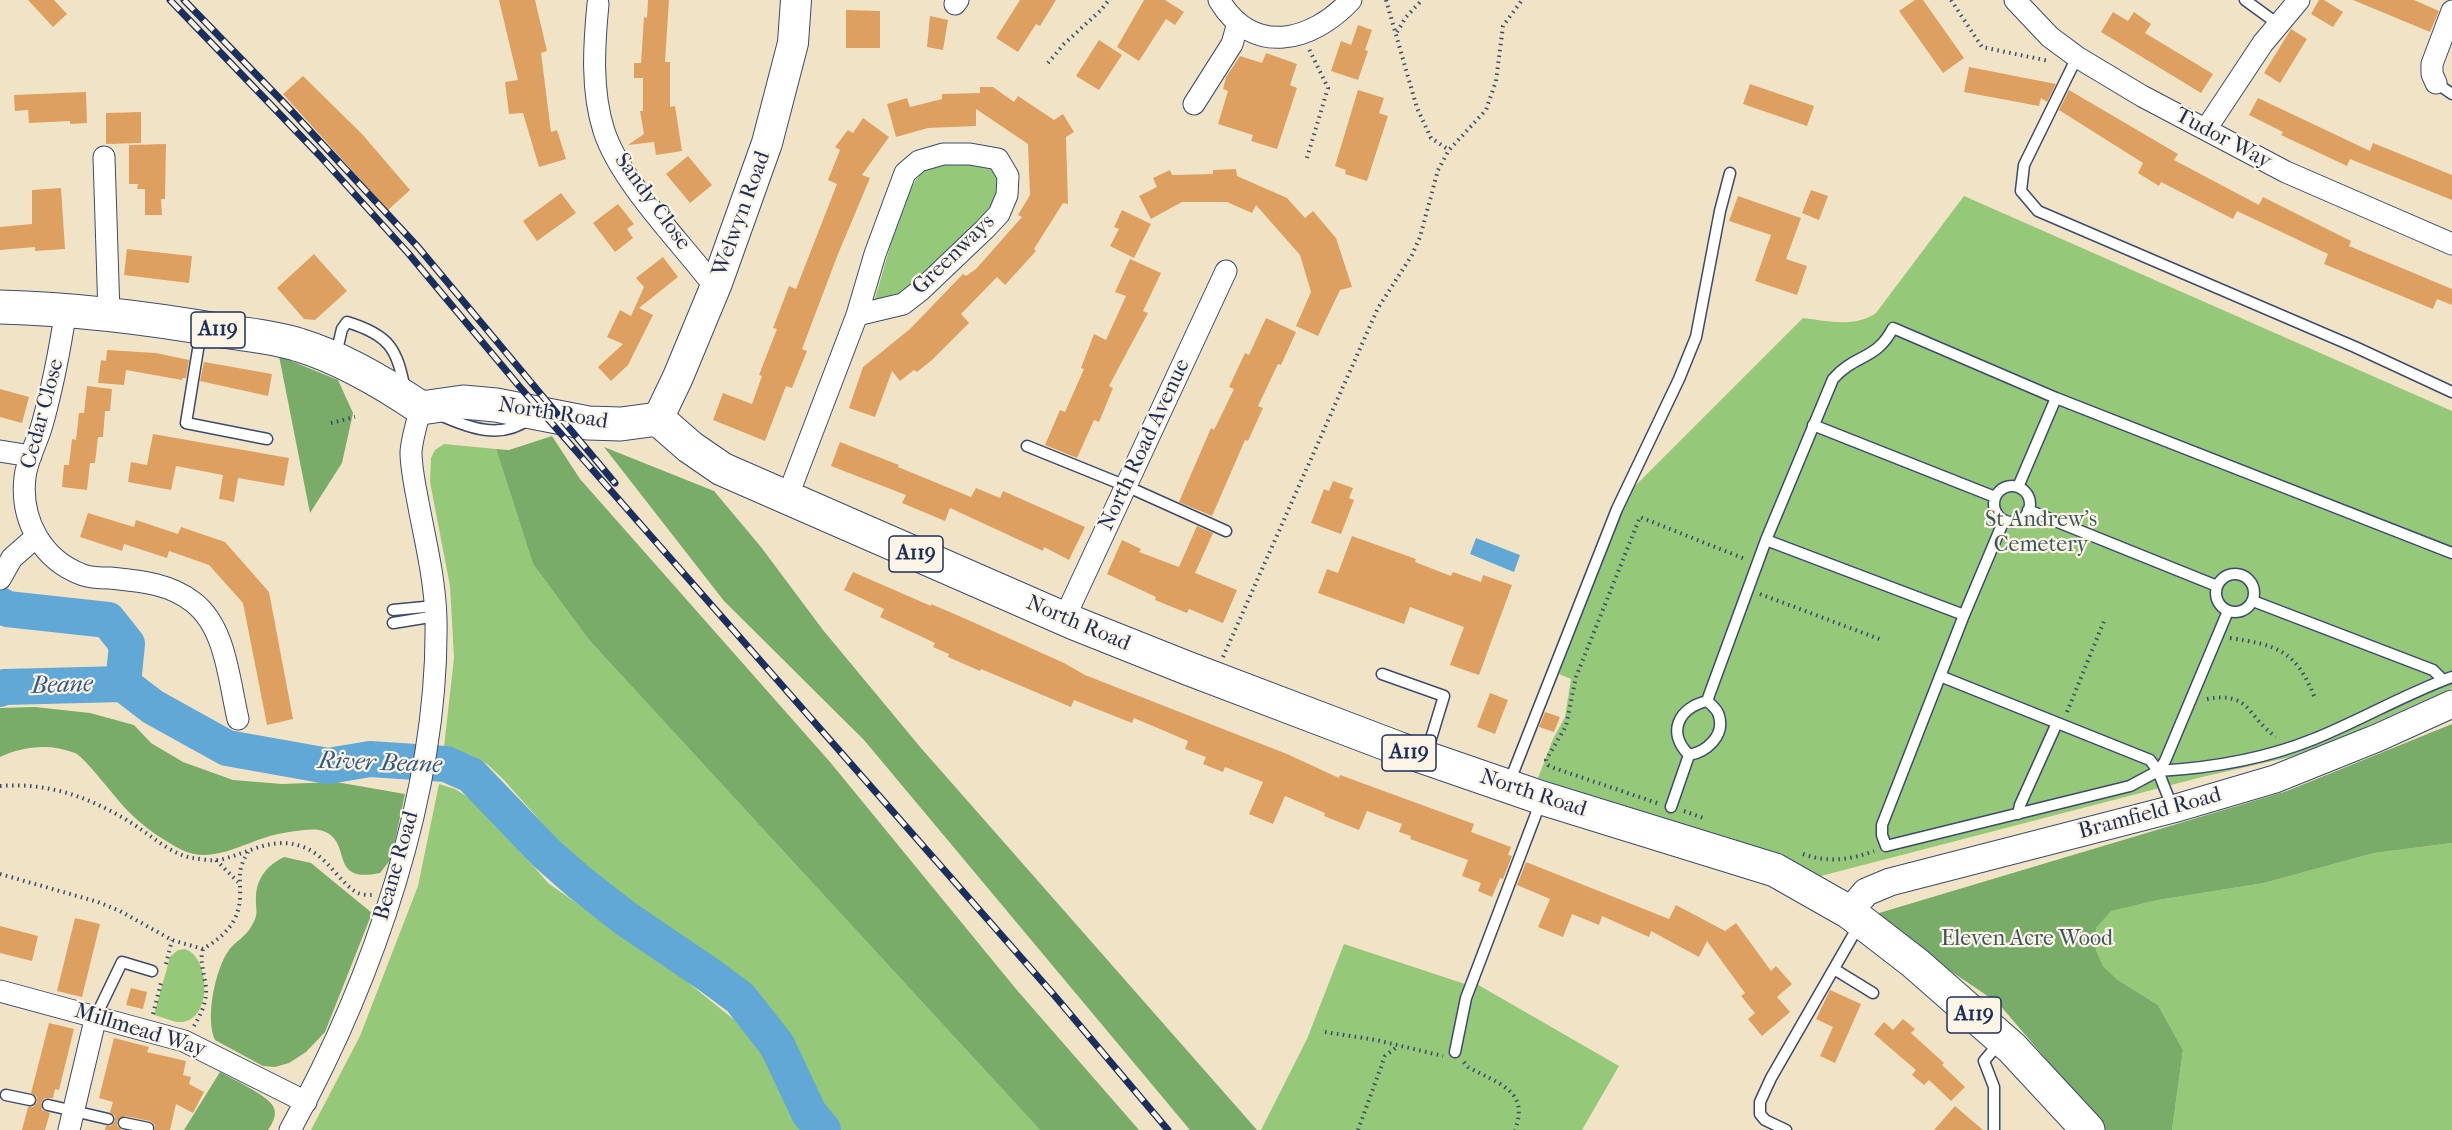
<!DOCTYPE html>
<html>
<head>
<meta charset="utf-8">
<style>
	body { margin:0 }
	canvas { display:block; background:#f1e4c6 }
</style>
</head>
<body>
<canvas width="2452" height="1130"></canvas>
<script>
const c = document.querySelector('canvas').getContext('2d');
c.lineJoin = 'round';
function paint(path, color) {
  c.fillStyle = color;
  c.fill(path, 'evenodd');
}
function stroke(path, color, width, dash) {
  c.strokeStyle = color;
  c.lineWidth = width;
  c.lineCap = dash ? 'butt' : 'round';
  c.setLineDash(dash || []);
  c.stroke(path);
}
function drawText(font, color, halo, rows, align = 'center') {
  c.font = font + ' "IM FELL French Canon",serif';
  c.lineWidth = 4.5;
  c.setLineDash([]);
  c.textBaseline = 'middle';
  c.strokeStyle = halo;
  c.fillStyle = color;
  for (const [text, x, y, turn = 0] of rows) {
    c.save();
    c.translate(x, y);
    c.rotate((+turn || 0) * Math.PI / 180);
    c.textAlign = isNaN(turn) ? turn : align;
    if (halo) c.strokeText(text, 0, 0);
    c.fillText(text, 0, 0);
    c.restore();
  }
}
paint(new Path2D(`
	M951,163L987,165L1000,177L998,198L983,219L918,281L893,299H875C883,274 904,189 920,175C929,166 939,165 951,163Z
	M1964,196L2452,411V688L2341,738L2290,757L2202,777L1817,877L1538,778L1553,739L1565,717L1571,679L1559,674L1627,494L1803,318C1828,321 1854,328 1876,313Z
	M444,444L496,449L533,564L589,640L1040,1130H836L824,1112L787,1037L766,1008L744,987L661,927L631,910L559,842L503,779L487,764L471,755L444,747L454,658L450,586L430,482L431,458L435,450Z
	M439,784L455,789L479,804L548,883L680,976L769,1048L808,1130H311L360,1036L418,886Z
	M2452,843V1130H2172L2183,1050L2158,1005L2118,980L2103,966L2096,950V928L2110,911L2158,900L2264,883L2374,853Z
	M1344,944L1465,984L1475,983L1619,1066L1582,1130H1261L1307,1039Z
	M185,949C210,957 213,1019 182,1022C174,1023 163,1017 154,1015L170,957L178,950Z`), '#95c878');
paint(new Path2D(`
	M279,356L338,380L353,413L342,463L310,513Z
	M552,436L580,479L830,762L1016,989L1139,1130H1040L589,640L533,564L496,449L509,450Z
	M604,447L714,491L761,547L823,630L921,748L1257,1130H1190L864,740L724,601Z
	M35,707L90,713L134,725L151,743L183,762L233,780L282,784L336,782L405,794L391,859L380,873C327,884 354,842 323,831C314,828 305,830 296,831C289,832 281,833 274,835C245,842 212,865 182,850C163,840 145,828 130,813C118,802 85,757 75,753C50,743 23,746 0,757V708Z
	M2452,724V843L2374,853L2264,883L2158,900L2111,911L2096,928V950L2103,966L2118,980L2158,1005L2183,1050L2172,1130H2100L2076,1094L1998,1003L1869,916L2287,791Z
	M284,857L311,863L372,913L325,1032L306,1052L289,1063L275,1067L263,1066L215,1040C205,1019 215,969 229,950C235,942 246,936 251,927C260,913 255,910 256,896C257,877 268,865 284,857Z
	M220,1072C232,1079 270,1096 274,1108C277,1116 272,1124 268,1130H184Z`), '#78ac68');
paint(new Path2D(`
	M1476,538L1520,555L1514,572L1470,554Z`), '#61a8d7');
stroke(new Path2D(`
	M0,605L7,609L108,620L127,644L123,684
	M123,684L153,707L227,748L328,766L370,759L446,764L471,775L547,854L579,882L625,918L709,975L740,998L777,1045L809,1113L823,1130
	M0,689L4,687L123,684`), '#61a8d7', 36);
paint(new Path2D(`
	M28,0H54L67,14L53,27Z
	M499,0H535L547,51L541,53L551,132L557,130L566,159L539,167L523,113L509,114L505,82L518,80Z
	M648,0H669L665,62H670V107L675,106L682,151L656,155L654,142L628,145L644,134L640,111H643V78H634V63H641L644,17L647,18Z
	M1020,0H1056L1040,26L1036,24L1018,52L996,38Z
	M1144,0H1165L1184,12L1175,25L1166,19L1139,61L1117,47Z
	M1915,0H1923L1964,58L1943,73L1899,11Z
	M2319,0H2324L2343,12L2333,27L2311,14Z
	M2353,0H2414L2439,11L2430,32Z
	M846,10L880,11V48H846Z
	M2113,12L2128,21L2134,12L2151,24L2145,33L2213,74L2201,93L2101,32Z
	M930,16L948,20L943,50L927,47Z
	M1358,25L1372,30L1365,50L1368,51L1358,80L1331,71L1341,41L1351,45Z
	M2291,29L2307,39L2280,83L2264,73Z
	M1099,40L1122,55L1099,90L1076,76Z
	M1266,53L1297,64L1290,85L1297,88L1277,149L1251,141L1253,135L1218,124L1228,91L1223,89L1226,77L1240,56L1262,63Z
	M1969,67L2025,78L2056,84L2047,102L2041,98L2039,106L1964,92Z
	M303,76L362,134L410,190L388,210L283,94Z
	M1750,84L1814,106L1807,126L1743,104Z
	M980,87H993L1014,102L1018,96L1054,120L1063,114L1074,132L1066,137L1068,204L1063,203L1034,249L1036,251L1005,285L997,277L961,314L969,323L932,360L917,372L914,370L900,381L892,371L875,417L849,408L863,367L910,329L963,274L966,276L976,269L1022,217L1018,215L1030,195L1028,144L976,109V126L928,128L896,137L887,104L907,98L910,107L942,99V94L980,93Z
	M1358,90L1384,98L1379,113L1388,116L1367,181L1345,174L1346,170L1335,166Z
	M2069,90L2178,154L2174,160L2259,205L2263,197L2351,241L2349,246L2452,289V305L2437,299L2433,309L2324,264L2328,254L2237,211L2233,219L2161,182L2159,186L2138,173L2143,163L2059,110Z
	M86,92L87,123L70,124V121L29,123L28,110L15,111L14,95Z
	M2258,98L2370,151L2373,143L2452,175V200L2350,159L2347,166L2281,135L2283,132L2249,115Z
	M141,112V143L106,144V113Z
	M863,118L889,137L862,175L870,178L838,254L802,349L807,351L792,388L786,386L765,441L713,420L723,393L752,404L762,376L759,375L777,329L773,328L789,286L796,289L837,184L828,180L840,150L835,147L848,130L853,133Z
	M166,144L165,199H161L162,215H145V189H137L138,184H129V145Z
	M688,156L712,185L690,203L666,174Z
	M1236,169L1237,176L1287,198L1305,218L1313,211L1336,238L1352,287L1340,290L1318,336L1296,326L1311,292L1300,255L1256,205L1252,213L1227,202H1182L1151,219L1139,196L1157,187L1153,178L1170,170L1172,175L1213,174V170Z
	M61,188L65,249L35,251V247L0,250V227L32,224V190Z
	M1811,190L1828,196L1819,220L1802,213Z
	M561,193L576,213L537,241L523,221Z
	M1738,196L1801,218L1786,259L1807,266L1797,295L1755,281L1771,235L1729,221Z
	M618,204L634,224L627,229L633,238L615,252L593,223Z
	M1122,210L1151,224L1134,258L1110,246L1119,229L1114,227Z
	M127,249L192,256L189,283L124,275Z
	M314,254L347,291L315,320L304,319L277,288Z
	M663,257L678,277L639,308L653,315L628,365L611,381L598,367L623,344L607,337L620,310L631,316L644,287L636,278Z
	M1130,259L1161,273L1143,311L1148,313L1109,386L1113,388L1099,422L1094,420L1077,458L1045,445L1060,410L1065,412L1084,369L1081,368L1094,334L1106,340L1126,296L1115,292Z
	M1266,318L1296,332L1281,365L1278,364L1258,406L1263,408L1248,441L1245,440L1212,516L1179,502L1211,428L1214,430L1234,389L1229,387L1245,353L1249,355Z
	M107,350L156,353L189,360L186,378H182V380L126,370L124,385L98,383L101,360L106,361Z
	M204,362L272,374L268,396L200,381Z
	M87,386L112,389L110,411H105L103,437H98L95,463H90L87,490L62,487L64,465H69L72,439L76,440L79,413H84Z
	M0,389L29,397L22,423L0,417Z
	M153,434L289,458L284,486L238,478L234,502L226,500L219,499L223,475L176,466L171,490L128,482L131,462L147,465Z
	M840,442L899,465L898,467L971,497L976,488L1000,498L1003,491L1085,527L1069,560L1044,547L1043,551L950,508L945,521L902,503L906,495L831,466Z
	M1333,481L1353,488L1349,498L1354,500L1341,534L1311,523L1324,489L1329,491Z
	M88,513L134,527L136,520L178,534L181,527L225,542L269,592L293,719L267,725L243,603L209,565L169,551L167,558L124,544L122,551L80,537Z
	M1197,526L1213,533L1195,573L1237,590L1223,623L1189,609L1187,613L1155,600L1156,597L1107,574L1122,540L1141,549L1139,552L1179,567Z
	M1352,536L1416,559L1415,562L1451,576L1453,572L1481,582L1483,575L1512,585L1479,675L1450,665L1464,627L1410,607L1404,624L1318,593L1327,569L1338,573Z
	M853,572L931,606V604L966,619L1064,663L1085,675L1287,754L1339,778L1340,775L1474,824L1471,832L1511,847L1508,855L1512,856L1503,879L1500,878L1492,897L1478,891L1481,883L1462,876L1468,860L1410,839L1411,836L1399,832L1402,824L1367,811L1359,830L1324,816L1325,813L1285,796L1273,824L1249,814L1263,782L1225,767L1223,772L1203,764L1206,757L1185,749L1188,741L1134,718L1132,723L1074,700L1071,707L981,669L980,671L948,657L949,654L933,647L935,643L880,617L884,609L844,590Z
	M1490,693L1508,700L1495,734L1477,727Z
	M1545,712L1560,717L1554,732L1539,727Z
	M1526,862L1669,919L1676,905L1725,931L1736,923L1771,971L1776,966L1792,984L1777,997L1790,1012L1762,1036L1748,1019L1755,1013L1741,996L1745,993L1707,941L1699,957L1651,931L1649,937L1602,916L1599,925L1572,914L1563,937L1538,927L1550,899L1517,885Z
	M75,918L100,924L82,997L57,991Z
	M0,926L38,936L32,961L0,953Z
	M131,988L147,992L143,1009L126,1005Z
	M1830,990L1861,1004L1835,1063L1820,1056L1833,1027L1816,1019Z
	M1903,1019L1915,1029L1911,1033L1944,1063L1942,1065L1965,1087L1951,1101L1929,1080L1924,1085L1912,1075L1916,1070L1874,1034L1884,1022L1893,1030Z
	M49,1023L74,1029L59,1090L55,1089L53,1098H45L41,1103L42,1110L50,1113L45,1130H22L28,1107H33L37,1102V1097L31,1093Z
	M114,1038L149,1047L147,1052L186,1061L183,1075L191,1077L189,1084L204,1092L193,1113L176,1104L170,1130H155V1125L150,1121L125,1116L117,1121V1126L122,1130H105L106,1126H111L115,1121V1116L110,1112L113,1102L99,1098Z
	M1955,1106L1983,1130H1934Z`), '#dea061');
const service = new Path2D(`
	M2245,0L2278,24
	M2077,57L2024,165L2021,191L2038,211L2355,347L2452,392
	M2436,83L2452,94
	M201,331L186,423L267,439
	M336,354L342,329L347,322C390,335 397,349 405,390
	M2056,398L2452,553
	M440,415C469,428 501,440 529,419
	M1813,425L1995,497
	M1027,446L1126,486L1226,531
	M1994 504a18 18 0 1 1 36 0a18 18 0 1 1-36 0Z
	M2028,510L2217,586
	M2004,520L1964,615L1882,825V835L1886,846L2130,786L2158,771L2165,761L2228,611
	M2216 593a19 19 0 1 1 38 0a19 19 0 1 1-38 0Z
	M2253,601L2433,670L2443,680
	M393,610L435,606
	M1964,615L1766,540L1833,379C1856,353 1876,361 1893,328L2056,398L2018,487
	M393,623L436,616
	M1382,674L1444,696L1426,755
	M1940,676L2150,760L2158,771L2173,809
	M1689,755C1666,732 1679,708 1707,701
	M2158,771C2211,768 2265,759 2314,739C2361,720 2405,694 2452,677
	M1509,783L1617,509L1679,379L1696,337L1720,211L1730,173
	M1671,807L1689,755C1706,752 1725,736 1719,716C1718,710 1712,705 1707,701L1766,540
	M2018,814L2020,805L2057,723
	M1834,969L1873,993
	M96,1016L122,962L152,971
	M1455,1052L1466,998L1541,801
	M6,1095L30,1100
	M48,1105L108,1119
	M124,1123L148,1128
	M1786,1130L1765,1120L1760,1114V1102L1771,1078L1859,925
	M1994,1130V1087L1984,1061L2000,1042`);
const minor = new Path2D(`
	M1219,0C1253,57 1312,42 1351,0
	M2015,0L2050,37L2077,57L2142,96L2286,172L2452,244
	M598,4C594,45 591,91 604,131C620,180 675,236 707,277L717,283
	M955,4L958,0
	M2436,83L2432,74V64L2452,11
	M1194,104L1232,44L1238,23
	M2206,129L2263,43L2299,0
	M104,157L109,314
	M66,309C60,349 53,386 42,425C37,443 27,459 25,477C20,520 42,560 83,575C91,578 102,578 110,578C139,581 169,583 193,602C226,627 229,681 238,719
	M0,451L31,456
	M787,498L857,315L875,254L905,173L919,161L943,154H970L998,159L1008,176L1007,195L999,214L985,229L921,290L903,304L857,315
	M0,579L12,558L36,537
	M1064,619L1226,271
	M0,991L184,1041L306,1102
	M69,1130L96,1016
	M290,1130C373,980 439,791 436,619C435,579 425,540 418,502C415,486 411,468 411,452C412,438 417,422 421,408`);
const tertiary = new Path2D(`
	M1849,912L1866,892L1890,882L2173,809L2275,779L2377,738L2452,704`);
const secondary = new Path2D(`
	M658,419L678,377L717,283L767,143L793,43L796,0`);
const primary = new Path2D(`
	M0,307C75,309 149,318 223,331C248,335 275,337 299,345C342,358 384,383 421,408L463,402L496,405L588,423L621,424L658,419L690,447L722,469L1074,623L1187,668L1400,749L1542,798L1775,870L1849,912L1915,963L2012,1048L2088,1130`);
stroke(service, '#3b4a6e', 13);
stroke(minor, '#3b4a6e', 23);
stroke(tertiary, '#3b4a6e', 29);
stroke(secondary, '#3b4a6e', 32);
stroke(primary, '#3b4a6e', 35);
stroke(new Path2D(`
	M1386,0L1417,108L1431,138L1449,150
	M1951,0L1982,47L2049,61
	M1397,32L1406,17L1422,0
	M1048,63L1064,44L1100,11L1109,0
	M1307,158L1328,88L1309,49
	M331,423L355,417
	M1760,594L1882,640
	M2230,638C2276,645 2296,650 2314,696
	M1223,657L1378,308L1412,255L1420,237L1438,170L1449,150L1486,110L1496,81L1503,26L1522,0
	M2207,699C2251,691 2247,717 2276,737
	M2067,712L2104,621
	M0,786C49,782 92,798 133,824C152,836 169,853 192,858C200,859 211,861 219,860C247,854 273,835 303,847C328,856 340,884 358,893C362,895 368,895 372,895
	M1657,803L1554,768L1548,765L1546,760L1566,726L1576,677L1640,517L1745,559
	M1684,811L1706,819
	M1803,854C1828,863 1850,860 1874,851
	M216,860L238,882
	M0,874L98,902L120,911L172,940L203,949C223,937 239,923 240,897C241,877 236,872 248,852
	M166,964L172,940
	M153,1014L161,983
	M194,1026C201,1014 207,1002 206,988C205,975 199,962 203,949
	M1325,1032L1376,1040L1443,1056
	M1464,1062L1468,1067C1498,1084 1530,1090 1515,1130
	M1358,1130L1385,1056L1397,1047`), '#3b4a6e', 4, [1.5, 4.5]);
stroke(service, '#fff', 10);
stroke(minor, '#fff', 21);
stroke(tertiary, '#fff', 27);
stroke(secondary, '#fff', 30);
stroke(primary, '#fff', 33);
const rail = new Path2D(`
	M170,0L320,156L408,253L519,386L1054,995L1168,1130
	M184,0L286,105L418,247L615,483`);
stroke(rail, '#1b2f5e', 7);
stroke(rail, '#fcf5e5', 4.5, [14]);
for (const [x, y, w] of [
	[218,330,54],
	[916,554,54],
	[1409,753,54],
	[1974,1015,54]
]) {
  const box = new Path2D();
  box.roundRect(x - w / 2, y - 18, w, 36, 4.5);
  c.fillStyle = '#fcf5e5';
  c.fill(box);
  stroke(box, '#1b2f5e', 1.5);
}
drawText('bold 21px', '#1b2f5e', null, [
	["A119",218,330],
	["A119",916,554],
	["A119",1409,753],
	["A119",1974,1015]
]);
drawText('22px', '#1b2f5e', '#fcf5e5', [
	["Tudor Way",2223,139,28],
	["Sandy Close",652,202,54],
	["Welwyn Road",742,214,-70],
	["Greenways",954,255,-44],
	["Cedar Close",43,414,-75],
	["North Road",553,414,9],
	["North Road Avenue",1145,445,-65],
	["North Road",1078,624,23],
	["North Road",1533,794,18],
	["Bramfield Road",2150,814,-15],
	["Beane Road",397,866,-74],
	["Millmead Way",140,1031,17]
]);
drawText('22px', '#3a5564', '#fcf5e5', [
	["St Andrew's",2041,521],
	["Cemetery",2041,546],
	["Eleven Acre Wood",2027,940]
]);
drawText('italic 24px', '#345988', '#fcf5e5', [
	["Beane",62,686,-2],
	["River Beane",380,764,2]
]);
</script>
</body>
</html>
